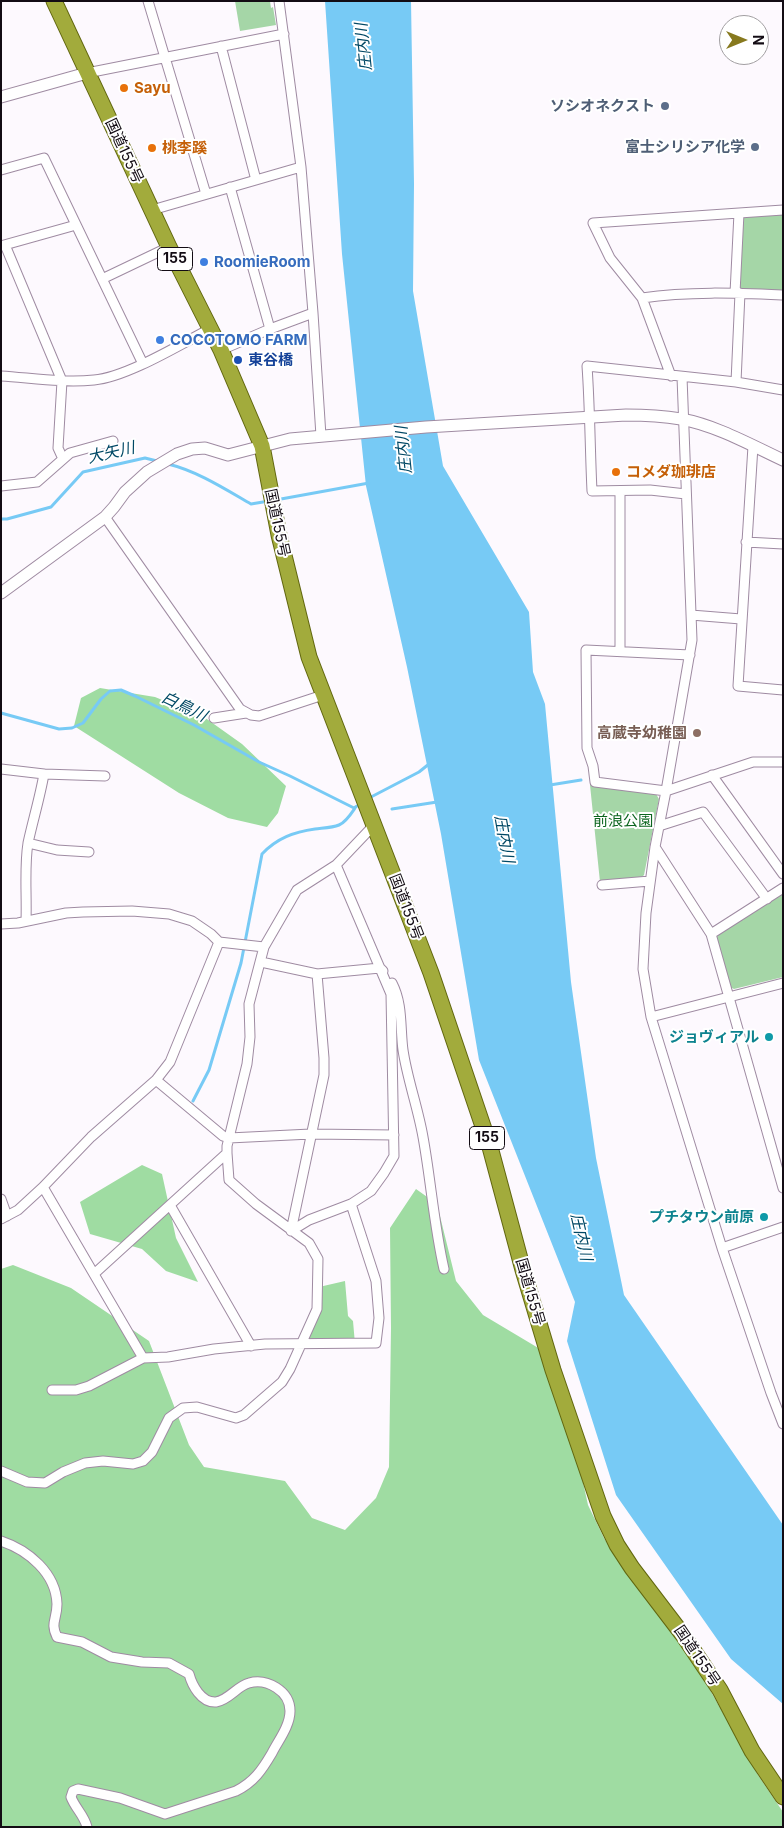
<!DOCTYPE html>
<html>
<head>
<meta charset="utf-8">
<style>
	body { margin:0 }
	#map { position:relative; width:784px; height:1828px; overflow:hidden; background:#fdf9fe; font-family:Inter,sans-serif }
	canvas { display:block }
	.frame { position:absolute; inset:0; border:2px solid #130c14; pointer-events:none }
	.north { position:absolute; left:719px; top:15px; width:50px; height:50px; box-sizing:border-box; background:#fff; border:1px solid #a19ea1; border-radius:50%; rotate:90deg; font-size:14px; font-weight:700; line-height:20px; text-align:center; color:#130c14 }
	.north::after { content:''; display:block; margin:auto; width:18px; height:22px; background:#87791e; clip-path:polygon(50% 0,100% 100%,50% 72%,0 100%) }
</style>
</head>
<body>
<div id="map">
<canvas width="784" height="1828"></canvas>
<div class="frame"></div>
<div class="north">N</div>
</div>
<script>
const c = document.querySelector('canvas').getContext('2d');
c.lineJoin = 'round';
function paint(path, color) {
  c.fillStyle = color;
  c.fill(path, 'evenodd');
}
function stroke(path, color, width, dash) {
  c.strokeStyle = color;
  c.lineWidth = width;
  c.lineCap = dash ? 'butt' : 'round';
  c.setLineDash(dash || []);
  c.stroke(path);
}
function drawText(font, color, halo, rows, align = 'center') {
  c.font = font + ' Inter,"Noto Sans JP",sans-serif';
  c.lineWidth = 4;
  c.setLineDash([]);
  c.textBaseline = 'middle';
  c.strokeStyle = halo;
  c.fillStyle = color;
  for (const [text, x, y, turn = 0] of rows) {
    c.save();
    c.translate(x, y);
    c.rotate((+turn || 0) * Math.PI / 180);
    c.textAlign = isNaN(turn) ? turn : align;
    if (halo) c.strokeText(text, 0, 0);
    c.fillText(text, 0, 0);
    c.restore();
  }
}
paint(new Path2D(`
	M235,1H270L271,8L273,7L276,25L240,31Z
	M783,214V293L741,292L737,288L740,219L743,216Z
	M590,785L656,794L659,799L644,875L641,878L600,882Z
	M783,891V977L734,989L730,987L716,940L718,934Z`), '#a5d6a7');
paint(new Path2D(`
	M100,688L155,697L204,717L242,744L286,786L278,813L267,827L228,818L179,793L74,726L81,698Z
	M142,1165L162,1174L176,1238L198,1282L166,1271L142,1249L90,1234L80,1202Z
	M416,1189L437,1204L456,1281L483,1315L540,1349L572,1432L588,1505L604,1538L625,1571L667,1623L701,1674L758,1775L783,1812V1827H1V1269L13,1265L71,1288L149,1341L189,1445L204,1467L285,1481L312,1518L345,1530L376,1498L389,1467L391,1328L390,1228Z
	M345,1281L348,1316L353,1321L355,1344L303,1343L317,1309L319,1287Z`), '#9fdca2');
paint(new Path2D(`
	M325,1H411L414,184L413,291L443,466L529,612L533,672L545,704L571,982L596,1158L624,1295L783,1525V1704L731,1659L616,1495L567,1341L575,1302L479,1060L441,834L407,667L366,486L342,254Z`), '#77caf5');
stroke(new Path2D(`
	M168,464C197,471 225,489 251,504L263,502
	M281,499L369,483
	M1,519H7L51,507L83,472L145,458L157,461
	M1,713L59,729L72,728L83,723L101,699L110,691L121,690L135,696L194,725L259,762L290,776L354,808L357,806
	M550,785L581,780
	M371,797L419,772L429,764
	M392,809L437,802
	M193,1101L209,1070L241,963L262,854C277,838 294,832 315,829C322,828 332,828 339,825C346,822 351,814 355,808`), '#77caf5', 3);
const minor = new Path2D(`
	M148,1L206,194
	M221,46L256,180
	M87,73L284,34
	M1,170L44,158L143,364
	M230,187L270,329
	M152,210L301,167
	M5,245L62,381L58,448L63,459
	M1,246L76,225
	M102,279L169,247
	M735,293L739,213
	M642,298C689,291 735,293 783,295
	M313,313L321,436
	M221,350L270,329L313,313L301,167L279,1
	M1,376C32,378 63,383 94,380C127,377 179,345 210,329
	M671,376L642,298L610,258L593,223L783,210
	M682,377L692,640L666,791L655,847L646,913L643,969L651,1017L722,1248L771,1393L783,1424
	M736,382L740,293
	M753,446L738,686L783,690
	M1,486L37,482L70,453L113,441
	M620,491V651
	M686,494L650,490L592,491C590,450 590,408 587,366L736,382L783,390
	M105,517L240,709L251,715L259,716L323,695
	M746,542L783,544
	M691,615L741,619
	M690,655L586,650L587,748L593,766L595,782L666,791L753,762H783
	M214,718L246,713
	M1,769L44,774L105,776
	M712,775L783,874
	M659,826L703,812L767,899
	M28,843L57,850L89,852
	M655,847L711,934L783,1188
	M602,885L650,881
	M26,921C27,895 24,868 28,843C33,820 40,797 44,774
	M1,924L18,923L66,913L83,912L132,911L169,914L192,921L211,934L219,942L264,947
	M711,934L783,888
	M261,962L317,974L380,968L383,971
	M392,983C403,1004 400,1028 403,1050C407,1078 418,1108 423,1137C431,1181 434,1226 444,1269
	M651,1017L783,983
	M156,1080L223,1136L229,1138L311,1134L394,1135
	M43,1187L143,1358
	M1,1199L7,1216
	M170,1205L251,1346
	M1,1219L18,1210L43,1187L91,1137L156,1080L170,1062L219,942
	M291,1231L309,1220L351,1204L371,1191L384,1173L394,1156L391,994L336,865
	M291,1231L324,1075V1058L317,974
	M722,1248L783,1227
	M94,1274L227,1153V1146L247,1064L250,1037L249,1004L264,947L297,890L336,865L374,825
	M52,1390H76L89,1386L143,1358L168,1357L214,1349L265,1344L376,1343L379,1318L376,1281L351,1204
	M1,1471L27,1482L45,1483L63,1472L85,1463L103,1461L133,1464L143,1461L152,1452L169,1418L183,1408L197,1407L236,1418L244,1415L282,1382L290,1369L317,1309L318,1259L309,1243L256,1204L229,1180L227,1153
	M1,1541C28,1550 56,1573 57,1604C57,1619 50,1623 57,1637L82,1642L111,1657L142,1662L169,1663L189,1674C192,1685 201,1703 216,1702C229,1700 237,1686 249,1683C267,1678 290,1691 290,1711C290,1726 278,1741 272,1753C262,1770 254,1782 236,1791L165,1814L120,1798L78,1789L73,1791L71,1797C75,1808 84,1815 87,1827`);
const tertiary = new Path2D(`
	M1,97L87,73
	M1,593L105,517L114,507L125,492L147,472L177,454L192,449L205,448L228,455L290,439L426,427L626,415C645,415 663,416 681,419C715,425 751,445 783,460`);
const trunk = new Path2D(`
	M54,1L169,247L221,350L262,446L279,535L309,657L431,973L490,1147L523,1270L553,1370L603,1516L617,1545L632,1568L683,1635L720,1690L752,1751L783,1797`);
stroke(minor, '#9f8ba2', 11);
stroke(tertiary, '#9f8ba2', 13);
stroke(trunk, '#61660f', 17);
stroke(minor, '#fff', 9);
stroke(tertiary, '#fff', 11);
stroke(trunk, '#a2ab3c', 15);
for (const [x, y, r, color] of [
	[124,88,5,"#e8710a"],
	[665,106,5,"#5c6f8a"],
	[755,147,5,"#5c6f8a"],
	[152,148,5,"#e8710a"],
	[204,262,5,"#3f7fe0"],
	[160,340,5,"#3f7fe0"],
	[238,360,5,"#1a4fb4"],
	[616,472,5,"#e8710a"],
	[697,733,5,"#8d6e63"],
	[769,1037,5,"#0f9aa8"],
	[764,1217,5,"#0f9aa8"]
]) {
  const dot = new Path2D();
  dot.arc(x, y, r, 0, 2 * Math.PI);
  c.fillStyle = color;
  c.fill(dot);
  stroke(dot, '#fff', 2);
}
for (const [x, y, w] of [
	[175,259,35],
	[487,1138,35]
]) {
  const box = new Path2D();
  box.roundRect(x - w / 2, y - 11.5, w, 23, 4);
  c.fillStyle = '#fff';
  c.fill(box);
  stroke(box, '#130c14', 1);
}
drawText('bold 14px', '#130c14', null, [
	["155",175,259],
	["155",487,1138]
]);
drawText('bold 15px', '#c56008', '#fff', [
	["Sayu",134,88],
	["桃李蹊",162,148],
	["コメダ珈琲店",626,472]
], 'left');
drawText('bold 15px', '#4e5e75', '#fff', [
	["ソシオネクスト",655,106],
	["富士シリシア化学",745,147]
], 'right');
drawText('15px', '#130c14', '#fff', [
	["国道155号",124,151,65],
	["国道155号",277,523,78],
	["国道155号",406,907,69],
	["国道155号",530,1292,74],
	["国道155号",697,1656,56]
]);
drawText('bold 15px', '#366cbe', '#fff', [
	["RoomieRoom",214,262],
	["COCOTOMO FARM",170,340]
], 'left');
drawText('bold 15px', '#164399', '#fff', [
	["東谷橋",248,360]
], 'left');
drawText('bold 15px', '#785e54', '#fff', [
	["高蔵寺幼稚園",687,733]
], 'right');
drawText('15px', '#0c651f', '#fff', [
	["前浪公園",623,821]
]);
drawText('bold 15px', '#0d838f', '#fff', [
	["ジョヴィアル",759,1037],
	["プチタウン前原",754,1217]
], 'right');
drawText('italic 16px', '#004865', '#fff', [
	["庄内川",364,47,-96],
	["庄内川",404,450,-96],
	["大矢川",111,453,-13],
	["白鳥川",184,707,26],
	["庄内川",504,839,80],
	["庄内川",581,1237,77]
]);
</script>
</body>
</html>
